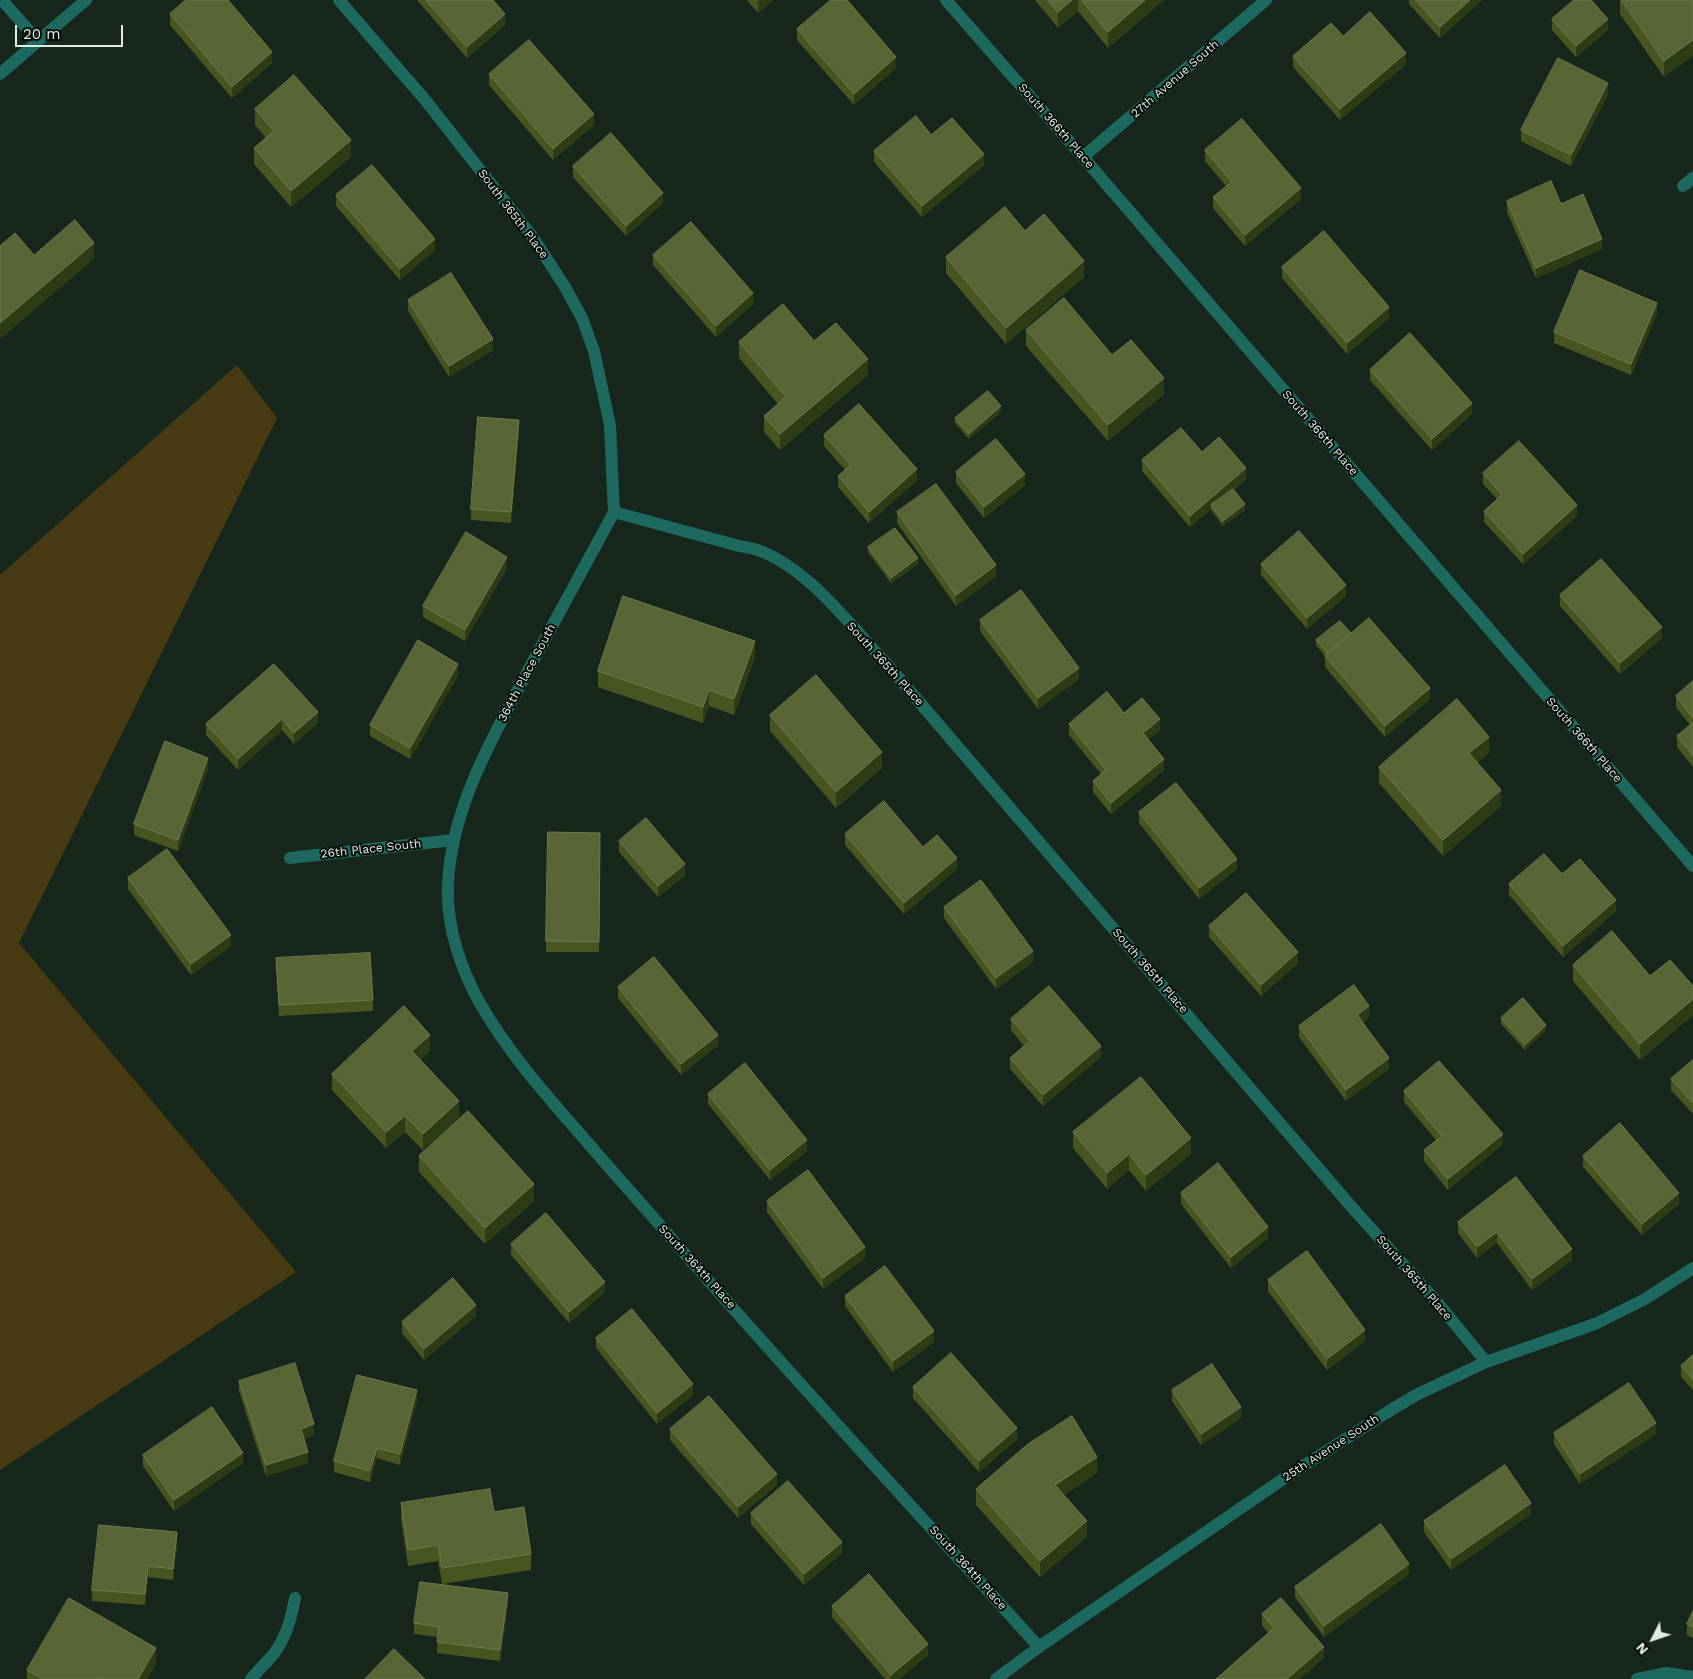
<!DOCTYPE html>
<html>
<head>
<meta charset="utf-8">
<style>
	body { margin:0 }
	#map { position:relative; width:1693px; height:1679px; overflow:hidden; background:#17271b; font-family:"Work Sans",sans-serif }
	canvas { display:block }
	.north { position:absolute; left:1628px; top:1614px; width:50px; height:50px; -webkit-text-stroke:4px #070e09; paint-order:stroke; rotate:229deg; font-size:14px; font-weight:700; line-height:20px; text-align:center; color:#dfeae2 }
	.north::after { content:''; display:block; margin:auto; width:18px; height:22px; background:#dfeae2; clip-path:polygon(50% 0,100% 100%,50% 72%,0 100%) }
	.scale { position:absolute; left:15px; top:25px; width:108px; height:22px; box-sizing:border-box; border:2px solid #dfeae2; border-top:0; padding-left:6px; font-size:15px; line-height:18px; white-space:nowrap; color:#dfeae2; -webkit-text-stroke:4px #070e09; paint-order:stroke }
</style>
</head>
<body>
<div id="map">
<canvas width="1693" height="1679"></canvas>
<div class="north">N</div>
<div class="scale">20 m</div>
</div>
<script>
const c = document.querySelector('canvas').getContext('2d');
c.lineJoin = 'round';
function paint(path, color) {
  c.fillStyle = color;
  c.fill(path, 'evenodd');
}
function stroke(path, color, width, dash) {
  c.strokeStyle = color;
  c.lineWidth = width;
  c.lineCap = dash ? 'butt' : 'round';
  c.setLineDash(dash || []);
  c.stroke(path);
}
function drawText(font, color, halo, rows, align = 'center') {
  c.font = font + ' "Work Sans",sans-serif';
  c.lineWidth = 4;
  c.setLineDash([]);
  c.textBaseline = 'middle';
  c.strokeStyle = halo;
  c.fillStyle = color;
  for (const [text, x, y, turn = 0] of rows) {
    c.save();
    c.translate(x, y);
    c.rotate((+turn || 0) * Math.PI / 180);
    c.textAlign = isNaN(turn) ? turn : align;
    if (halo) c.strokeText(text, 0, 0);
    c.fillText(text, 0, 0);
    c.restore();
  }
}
paint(new Path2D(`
	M237,365L277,418L19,943L296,1272L0,1470V575Z`), '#483b13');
stroke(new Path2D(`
	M2,0L38,41
	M1637,1679L1667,1673L1693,1677`), '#1d685f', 12);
stroke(new Path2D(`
	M339,0L426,101L532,236L565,287L582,318L594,351L610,425L614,512L739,546C745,547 752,548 758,550C809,569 849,624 885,662L1349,1204L1436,1301L1486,1362
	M946,0L1083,157L1693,866
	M1083,157L1266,0
	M1683,186L1693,178
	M614,512C586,563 559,614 531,665C495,733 451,806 448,885C446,926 461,970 481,1005C507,1050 540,1088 574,1127C600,1157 626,1187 652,1216C778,1362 910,1504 1039,1647
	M290,858L453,840
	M251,1679C258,1670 266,1663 273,1655C286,1638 291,1619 295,1598
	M996,1679L1039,1647L1286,1477L1386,1413L1416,1395L1486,1362L1595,1324L1645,1299L1693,1268`), '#1d685f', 12);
stroke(new Path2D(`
	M0,74L86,0`), '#1d685f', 12);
paint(new Path2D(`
	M417,0H493L505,25L467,58Z
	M747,0H773L758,13Z
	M1035,0H1164L1108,48L1078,11L1058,28Z
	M1409,0H1482L1440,38L1409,4Z
	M1620,0H1693L1664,77L1620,14Z
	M170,14L272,63L232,98L170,25Z
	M1552,19L1608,30L1576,57L1552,30Z
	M797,29L896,68L854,105L797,40Z
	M1343,36L1406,64L1340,120L1293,67V56Z
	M489,74L594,125L553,160L489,85Z
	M1608,94L1571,166L1521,141V130Z
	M255,109L351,157L291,207L254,164V148L266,138L255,125Z
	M1205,150L1301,199L1245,246L1213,208V197L1226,186L1205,161Z
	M874,151L984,165L922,217L874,162Z
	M573,166L663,203L626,236L573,177Z
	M336,195L435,250L400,280L336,206Z
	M1507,201L1602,249L1536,278L1507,212Z
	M1025,231L1084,277L1006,344L946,273V257Z
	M653,255L753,304L716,337L653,265Z
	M1282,267L1389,318L1347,354L1282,278Z
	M408,300L493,350L449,377L408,311Z
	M1657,314L1631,375L1554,343V332Z
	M1026,330L1112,355L1164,394L1108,441L1026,346Z
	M814,341L868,375L780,450L764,432V416L778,404L739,358V342Z
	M1370,370L1472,414L1432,450L1370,380Z
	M1001,412L969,439L955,423V418Z
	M519,431L511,523L471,520V509Z
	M824,435L917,480L869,523L838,487V476L845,470L824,446Z
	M1202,452L1246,479L1234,490L1245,510L1223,526L1211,510V509L1190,527L1142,471V460Z
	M956,472L1025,485L984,518L956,483Z
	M1483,473L1577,516L1523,564L1484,522V511L1497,499L1483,484Z
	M897,512L996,576L956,606L897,523Z
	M868,547L918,564L891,583L868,552Z
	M1261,564L1346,596L1307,629L1261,575Z
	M507,568L465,641L423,617V606Z
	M1560,595L1662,638L1620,674L1560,606Z
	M980,620L1079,679L1038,709L980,631Z
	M1351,633L1430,699L1385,737L1325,667V656L1316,645V640Z
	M755,657L734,715L709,706L703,723L598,687V671Z
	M274,664L318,723L294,744L282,730L238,770L206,735V724Z
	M458,675L410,759L370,736V725Z
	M1693,681V767L1677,747V736L1690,725L1676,707V696Z
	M1124,713L1160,730L1148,739L1164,770L1111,814L1093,792V781L1101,774L1069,735V724Z
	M770,715L882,768L836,808L770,731Z
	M1489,753L1477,763L1501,806L1443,856L1379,783V767Z
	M208,769L178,851L134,835V824Z
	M1139,812L1237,869L1199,899L1139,823Z
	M548,832L600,833L599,952H546Z
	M845,834L923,847L957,869L904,914L845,845Z
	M619,841L685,875L658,897L619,852Z
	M128,878L231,946L191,975L128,889Z
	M1509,884L1616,911L1563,957L1509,895Z
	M944,907L1033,962L996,989L944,918Z
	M1209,926L1298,963L1261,996L1209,937Z
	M276,958L373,1000V1011L279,1016Z
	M1573,965L1650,976L1693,986V1015L1640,1060L1573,981Z
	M618,987L718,1045L681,1075L618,998Z
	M1369,1017L1363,1022L1389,1069L1346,1101L1299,1037V1026Z
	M1501,1018L1546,1030L1525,1050L1501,1024Z
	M1011,1019L1101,1057L1043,1106L1010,1069V1058L1024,1046L1011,1030Z
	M430,1051L420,1060L459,1117L423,1150L405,1132L386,1148L332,1090V1074Z
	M1693,1060V1114L1671,1090V1079Z
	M1404,1091L1503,1144L1448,1190L1424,1161V1150L1436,1140L1404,1102Z
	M708,1094L807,1151L770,1180L708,1104Z
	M1073,1132L1191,1154L1146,1191L1129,1170L1107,1189L1073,1148Z
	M419,1156L534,1201L485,1244L419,1172Z
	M1583,1156L1679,1204L1642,1235L1583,1167Z
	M1516,1177L1572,1260L1532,1290L1497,1243L1477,1258L1458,1233V1222Z
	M1181,1193L1268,1238L1231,1268L1181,1204Z
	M767,1201L865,1258L823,1289L767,1212Z
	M511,1244L605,1292L569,1323L511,1255Z
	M1268,1280L1365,1341L1327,1370L1268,1291Z
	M845,1296L934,1342L893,1372L845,1306Z
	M476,1316L424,1360L402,1333V1322Z
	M596,1338L693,1395L657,1424L596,1348Z
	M1693,1355V1390L1681,1377V1366Z
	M239,1381L314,1435L304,1439L308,1463L266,1476L239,1391Z
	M913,1387L1017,1439L979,1472L913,1398Z
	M1172,1390L1241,1418L1201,1445L1172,1401Z
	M417,1401L400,1465L377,1458L370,1482L334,1472V1461Z
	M670,1429L777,1485L738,1518L670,1440Z
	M1554,1433L1656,1434L1580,1484L1554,1444Z
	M143,1455L243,1463L174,1511L143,1466Z
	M1097,1473L1064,1495L1087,1537L1040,1577L976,1505V1489Z
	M401,1503L494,1512L531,1554V1570L442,1584L508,1603L500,1661L437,1653L438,1637L414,1634V1623L442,1584L438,1561L408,1566L401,1519Z
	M751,1513L842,1553L804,1585L751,1524Z
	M1531,1514L1451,1570L1424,1532V1521Z
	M177,1543L173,1580L148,1577L145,1605L92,1601V1590Z
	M1409,1574L1324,1637L1295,1597V1587Z
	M832,1606L928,1655L899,1679H885L832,1617Z
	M1693,1611V1638L1687,1635V1624Z
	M1262,1614L1324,1658L1268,1633L1262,1625Z
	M156,1664L147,1679H27V1670Z`), '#485520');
paint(new Path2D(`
	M760,0H773L758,13V2Z
	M1072,0H1078V11L1058,28V12Z
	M1145,0H1164L1108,48V32Z
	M1470,0H1482L1440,38V27Z
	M505,14V25L467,58V47Z
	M1608,19V30L1576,57V46Z
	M1693,40V56L1664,77V61Z
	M272,52V63L232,98V87Z
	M1406,53V64L1340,120V109Z
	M896,57V68L854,105V94Z
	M1608,83V94L1571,166V155Z
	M594,114V125L553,160V149Z
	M351,140V157L291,207V191Z
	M984,154V165L922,217V206Z
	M1301,188V199L1245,246V235Z
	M663,193V203L626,236V226Z
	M435,239V250L400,280V269Z
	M1602,239V249L1536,278V268Z
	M94,243V259L0,339V323Z
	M1084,261V277L1006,344V328Z
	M753,293V304L716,337V326Z
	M1657,303V314L1631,375V364Z
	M1389,307V318L1347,354V343Z
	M493,339V350L449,377V366Z
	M868,359V375L780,450V434Z
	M1164,378V394L1108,441V425Z
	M1472,403V414L1432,450V439Z
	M1001,406V412L969,439V434Z
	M519,420V431L511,523V512Z
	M1246,468V479L1213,507L1211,505V509L1190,527V516Z
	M917,469V480L869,523V512Z
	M1025,474V485L984,518V507Z
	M1245,504V510L1223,526V521Z
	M1577,505V516L1523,564V554Z
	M507,557V568L465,641V630Z
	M918,558V564L891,583V578Z
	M996,565V576L956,606V595Z
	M1346,585V596L1307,629V618Z
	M1662,627V638L1620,674V663Z
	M755,641V657L734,715V699Z
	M458,664V675L410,759V748Z
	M1079,668V679L1038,709V698Z
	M1430,688V699L1385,737V726Z
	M709,690V706L703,723V707Z
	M318,712V723L294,744V733Z
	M282,719V730L238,770V759Z
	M1160,719V730L1143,744V733Z
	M1489,737V753L1469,769V753Z
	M882,752V768L836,808V792Z
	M208,758V769L178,851V840Z
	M1164,759V770L1111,814V803Z
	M1501,790V806L1443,856V840Z
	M957,858V869L904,914V903Z
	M1237,859V869L1199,899V888Z
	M685,864V875L658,897V886Z
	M1616,900V911L1563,957V946Z
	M231,935V946L191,975V964Z
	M1033,951V962L996,989V978Z
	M1298,952V963L1261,996V985Z
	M1693,999V1015L1640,1060V1044Z
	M1369,1006V1017L1357,1026V1015Z
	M1546,1025V1030L1525,1050V1045Z
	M430,1035V1051L412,1067V1051Z
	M718,1035V1045L681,1075V1064Z
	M1101,1046V1057L1043,1106V1095Z
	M1389,1058V1069L1346,1101V1090Z
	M459,1101V1117L423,1150V1134Z
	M405,1116V1132L386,1148V1132Z
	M1503,1134V1144L1448,1190V1179Z
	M1191,1138V1154L1146,1191V1175Z
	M807,1140V1151L770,1180V1170Z
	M1129,1154V1170L1107,1189V1173Z
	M534,1184V1201L485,1244V1228Z
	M1679,1193V1204L1642,1235V1224Z
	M1268,1227V1238L1231,1268V1257Z
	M1497,1232V1243L1477,1258V1247Z
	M865,1247V1258L823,1289V1278Z
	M1572,1249V1260L1532,1290V1279Z
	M605,1282V1292L569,1323V1312Z
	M476,1305V1316L424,1360V1349Z
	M1365,1330V1341L1327,1370V1359Z
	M934,1331V1342L893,1372V1361Z
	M693,1384V1395L657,1424V1413Z
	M417,1390V1401L400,1465V1454Z
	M1241,1407V1418L1201,1445V1434Z
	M1656,1423V1434L1580,1484V1474Z
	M314,1424V1435L301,1440V1429Z
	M1017,1428V1439L979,1472V1461Z
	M377,1448V1458L370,1482V1471Z
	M308,1452V1463L266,1476V1465Z
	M243,1453V1463L174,1511V1500Z
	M1097,1457V1473L1055,1501V1485Z
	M777,1474V1485L738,1518V1507Z
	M1531,1503V1514L1451,1570V1559Z
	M1087,1521V1537L1040,1577V1561Z
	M177,1532V1543L173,1580V1569Z
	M842,1542V1553L804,1585V1574Z
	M1409,1564V1574L1324,1637V1626Z
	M148,1566V1577L145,1605V1594Z
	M508,1593V1603L500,1661V1650Z
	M928,1644V1655L899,1679H891V1675Z
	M1324,1647V1658L1300,1679H1287Z
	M156,1648V1664L147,1679H138Z`), '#2e3c15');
const building = new Path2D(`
	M186,0H228L272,52L232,87L170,14Z
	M426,0H493L505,14L467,47Z
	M831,0H847L896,57L854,94L797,29Z
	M1048,0H1072L1058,12Z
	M1082,0H1145L1108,32Z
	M1416,0H1470L1440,27Z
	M1574,0H1591L1608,19L1576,46L1552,19Z
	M1622,0H1693V40L1664,61Z
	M1370,12L1406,53L1340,109L1293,56L1331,23L1343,36Z
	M529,40L594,114L553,149L489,74Z
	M1558,58L1608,83L1571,155L1521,130Z
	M294,75L351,140L291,191L254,148L274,131L255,109Z
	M916,116L931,135L952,118L984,154L922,206L874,151Z
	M1242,119L1301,188L1245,235L1213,197L1232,182L1205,150Z
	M611,133L663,193L626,226L573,166Z
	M372,165L435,239L400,269L336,195Z
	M1551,181L1561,204L1583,194L1602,239L1536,268L1507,201Z
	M1005,207L1025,231L1044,214L1084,261L1006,328L946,257Z
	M75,220L94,243L0,323V246L15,233L34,255Z
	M691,222L753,293L716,326L653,255Z
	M1324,231L1389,307L1347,343L1282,267Z
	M1580,270L1657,303L1631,364L1554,332Z
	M451,273L493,339L449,366L408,300Z
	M1064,298L1112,355L1131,340L1164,378L1108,425L1026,330Z
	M783,304L814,341L836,323L868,359L780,434L764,416L786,397L739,342Z
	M1410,333L1472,403L1432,439L1370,370Z
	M988,391L1001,406L969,434L955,418Z
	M859,404L917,469L869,512L838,476L851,465L824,435Z
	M478,417L519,420L511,512L471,509Z
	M1181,428L1202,452L1219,437L1246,468L1190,516L1142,460Z
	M996,439L1025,474L984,507L956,472Z
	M1519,441L1577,505L1523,554L1484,511L1502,495L1483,473Z
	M936,484L996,565L956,595L897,512Z
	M1233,489L1245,504L1223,521L1211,505Z
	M895,528L918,558L891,578L868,547Z
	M1299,531L1346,585L1307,618L1261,564Z
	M466,532L507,557L465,630L423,606Z
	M1601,559L1662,627L1620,663L1560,595Z
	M1021,590L1079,668L1038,698L980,620Z
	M623,596L755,641L734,699L709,690L703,707L598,671Z
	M1369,618L1430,688L1385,726L1325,656Z
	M1340,621L1351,633L1328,653L1316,640Z
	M418,640L458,664L410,748L370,725Z
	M274,664L318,712L294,733L282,719L238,759L206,724Z
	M816,675L882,752L836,792L770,715Z
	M1693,681V718L1676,696Z
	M1107,692L1124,713L1142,698L1160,719L1143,733L1164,759L1111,803L1093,781L1106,770L1069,724Z
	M1457,699L1489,737L1469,753L1501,790L1443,840L1379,767Z
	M1693,723V756L1677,736Z
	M165,741L208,758L178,840L134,824Z
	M1176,783L1237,859L1199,888L1139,812Z
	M884,801L923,847L937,835L957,858L904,903L845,834Z
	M646,818L685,864L658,886L619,841Z
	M548,832L600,833L599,942L546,941Z
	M167,849L231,935L191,964L128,878Z
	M1544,854L1562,874L1580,859L1616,900L1563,946L1509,884Z
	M981,880L1033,951L996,978L944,907Z
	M1246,893L1298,952L1261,985L1209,926Z
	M1612,931L1650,976L1670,960L1693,986V999L1640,1044L1573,965Z
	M370,953L373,1000L279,1005L276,958Z
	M654,957L718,1035L681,1064L618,987Z
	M1354,985L1369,1006L1357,1015L1389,1058L1346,1090L1299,1026Z
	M1049,986L1101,1046L1043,1095L1010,1058L1030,1041L1011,1019Z
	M1523,998L1546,1025L1525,1045L1501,1018Z
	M404,1006L430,1035L412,1051L459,1101L423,1134L405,1116L386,1132L332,1074Z
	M1693,1060V1103L1671,1079Z
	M1439,1061L1503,1134L1448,1179L1424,1150L1442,1136L1404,1091Z
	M745,1063L807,1140L770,1170L708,1094Z
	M1141,1077L1191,1138L1146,1175L1129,1154L1107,1173L1073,1132Z
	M468,1111L534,1184L485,1228L419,1156Z
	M1620,1123L1679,1193L1642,1224L1583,1156Z
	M1218,1163L1268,1227L1231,1257L1181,1193Z
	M808,1170L865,1247L823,1278L767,1201Z
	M1516,1177L1572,1249L1532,1279L1497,1232L1477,1247L1458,1222Z
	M546,1213L605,1282L569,1312L511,1244Z
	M1307,1251L1365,1330L1327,1359L1268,1280Z
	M885,1266L934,1331L893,1361L845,1296Z
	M453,1278L476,1305L424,1349L402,1322Z
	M632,1309L693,1384L657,1413L596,1338Z
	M951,1353L1017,1428L979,1461L913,1387Z
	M1693,1355V1380L1681,1366Z
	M295,1363L314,1424L301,1429L308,1452L266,1465L239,1381Z
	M1212,1364L1241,1407L1201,1434L1172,1390Z
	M357,1375L417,1390L400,1454L377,1448L370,1471L334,1461Z
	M1629,1383L1656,1423L1580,1474L1554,1433Z
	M709,1396L777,1474L738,1507L670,1429Z
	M212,1407L243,1453L174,1500L143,1455Z
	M1072,1416L1097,1457L1055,1485L1087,1521L1040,1561L976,1489L1028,1444Z
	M1505,1465L1531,1503L1451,1559L1424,1521Z
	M788,1481L842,1542L804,1574L751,1513Z
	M490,1489L494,1512L524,1507L531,1554L442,1568L438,1545L408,1550L401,1503Z
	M1381,1524L1409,1564L1324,1626L1295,1587Z
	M99,1525L177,1532L173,1569L148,1566L145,1594L92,1590Z
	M869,1574L928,1644L891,1675L832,1606Z
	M420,1582L508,1593L500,1650L437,1642L439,1627L414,1623Z
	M69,1598L156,1648L138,1679H99L97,1678V1679H43L27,1670Z
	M1281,1598L1324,1647L1287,1679H1216L1274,1628L1262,1614Z
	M1693,1611V1627L1687,1624Z
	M394,1649L425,1679H365Z`);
paint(building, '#596535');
stroke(building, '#6e7a50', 1);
drawText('12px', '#dfeae2', '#070e09', [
	["27th Avenue South",1175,79,-41],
	["South 366th Place",1056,126,49],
	["South 365th Place",513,214,53],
	["South 366th Place",1320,433,49],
	["South 365th Place",885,664,48],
	["364th Place South",527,673,-62],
	["South 366th Place",1584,740,49],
	["26th Place South",371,849,-6],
	["South 365th Place",1150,971,49],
	["South 364th Place",697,1267,48],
	["South 365th Place",1414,1278,49],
	["25th Avenue South",1331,1448,-33],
	["South 364th Place",968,1568,48]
]);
</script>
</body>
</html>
